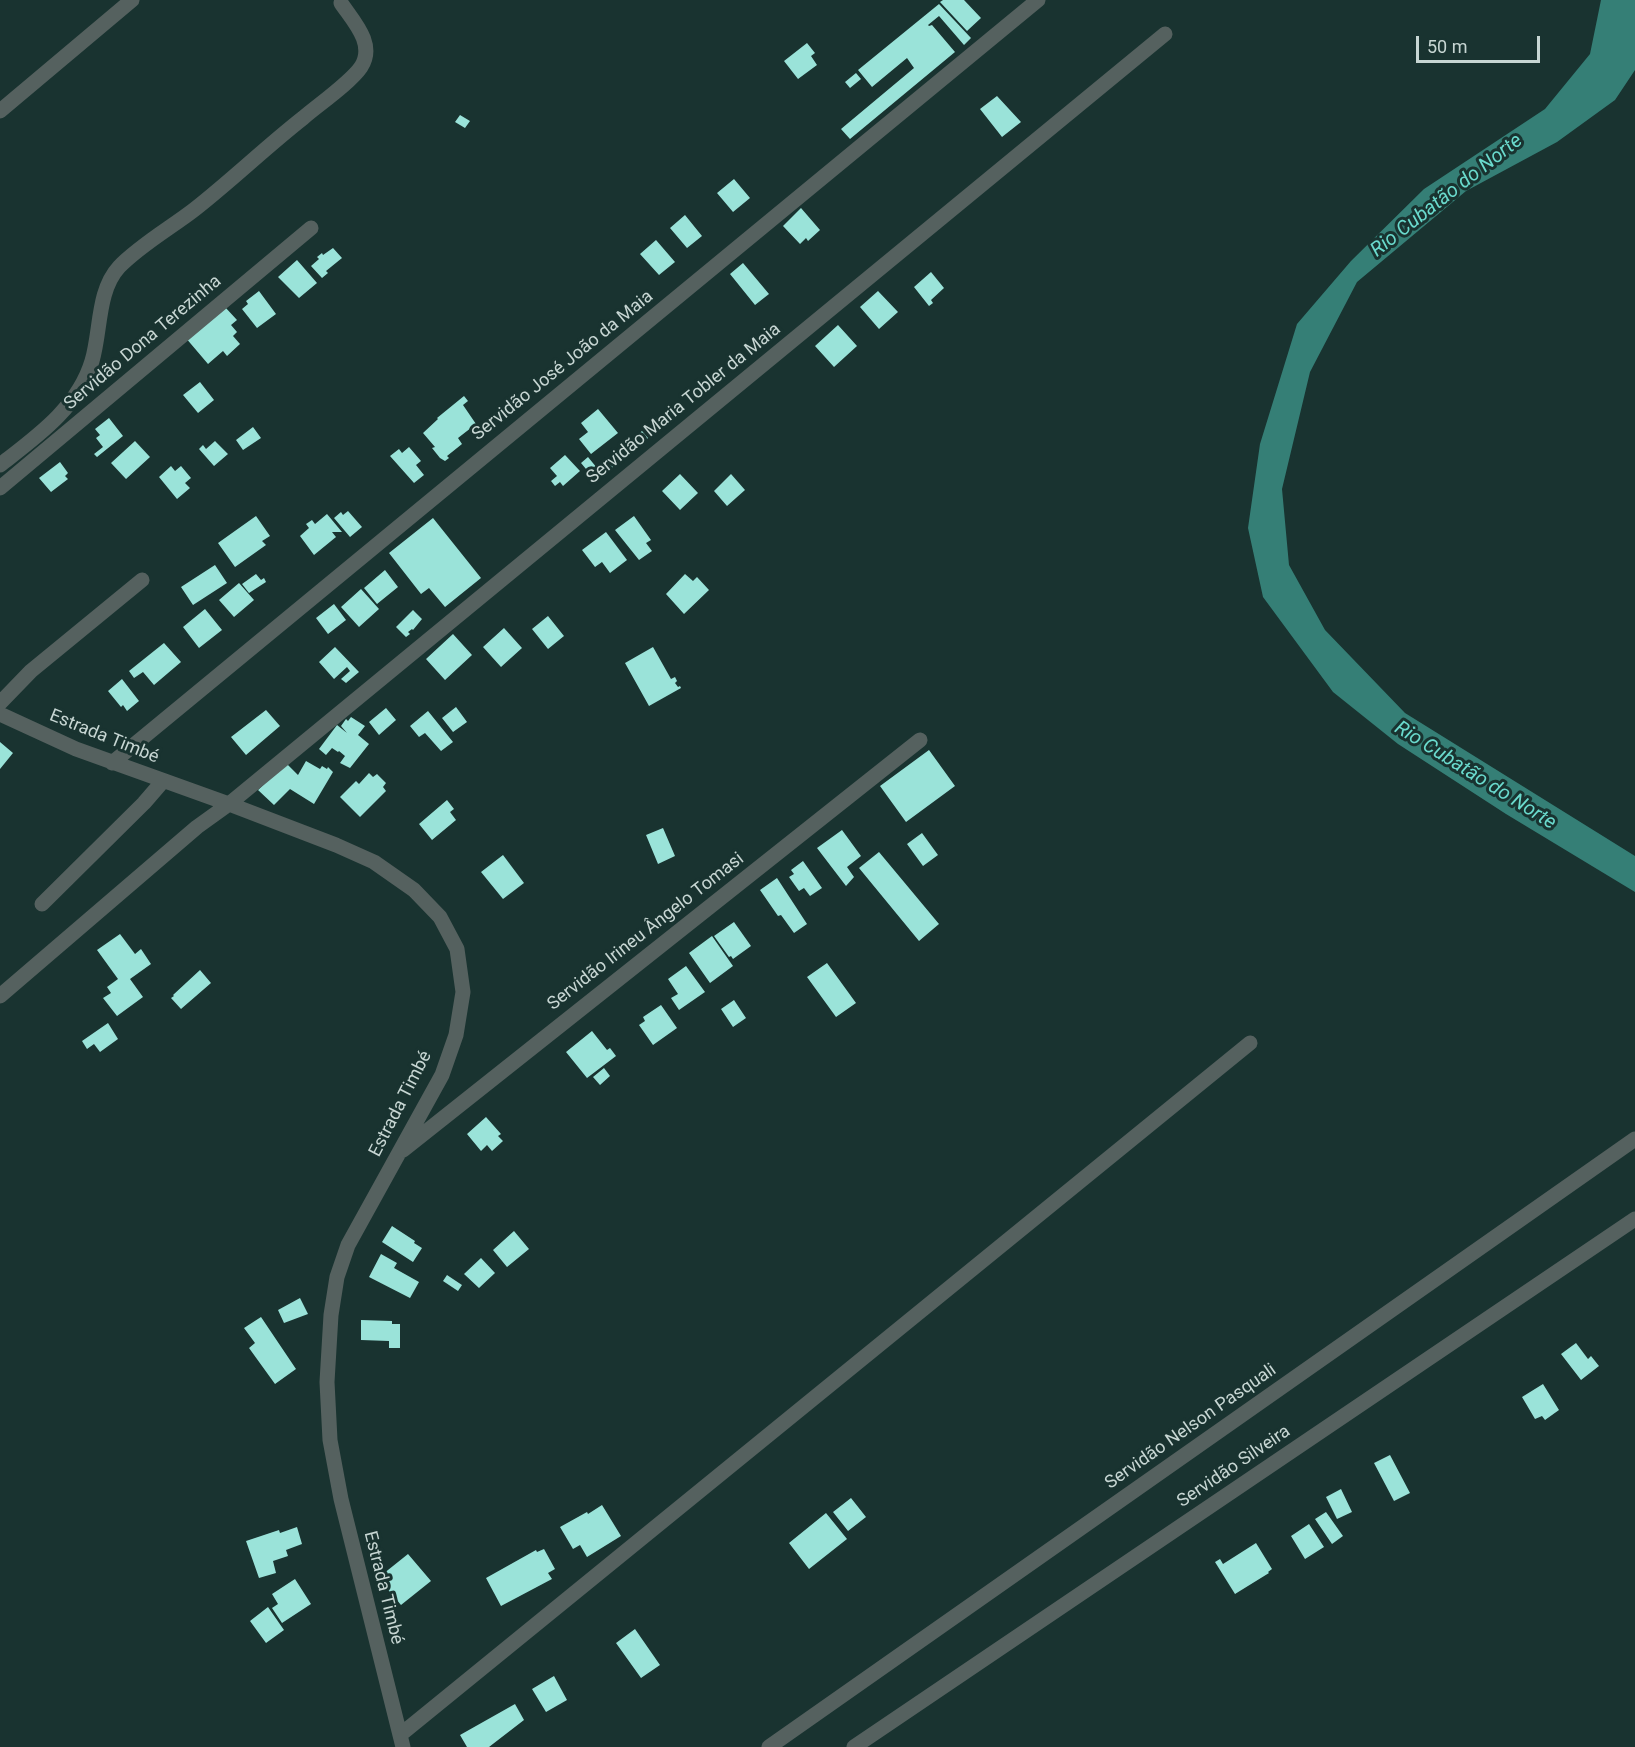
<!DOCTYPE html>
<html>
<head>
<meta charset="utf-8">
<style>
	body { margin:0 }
	#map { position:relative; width:1635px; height:1747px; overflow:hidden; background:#193330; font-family:Roboto,sans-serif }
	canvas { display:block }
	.scale { position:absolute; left:1416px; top:36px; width:124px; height:27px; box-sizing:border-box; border:3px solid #c7d6d3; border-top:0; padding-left:8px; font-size:18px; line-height:21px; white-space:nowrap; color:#c7d6d3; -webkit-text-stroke:4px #193330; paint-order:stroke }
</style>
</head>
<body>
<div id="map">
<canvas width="1635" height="1747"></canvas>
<div class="scale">50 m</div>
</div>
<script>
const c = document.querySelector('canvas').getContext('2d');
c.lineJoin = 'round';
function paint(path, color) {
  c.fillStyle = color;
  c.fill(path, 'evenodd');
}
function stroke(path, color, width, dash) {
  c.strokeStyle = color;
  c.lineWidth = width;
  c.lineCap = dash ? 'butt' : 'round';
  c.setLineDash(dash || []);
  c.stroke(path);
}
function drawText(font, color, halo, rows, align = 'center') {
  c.font = font + ' Roboto,sans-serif';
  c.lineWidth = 6;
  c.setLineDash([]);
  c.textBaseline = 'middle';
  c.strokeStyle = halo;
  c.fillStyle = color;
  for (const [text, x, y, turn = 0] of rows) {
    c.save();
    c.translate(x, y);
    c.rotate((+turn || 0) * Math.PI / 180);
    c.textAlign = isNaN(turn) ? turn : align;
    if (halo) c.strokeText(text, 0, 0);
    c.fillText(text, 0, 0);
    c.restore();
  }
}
paint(new Path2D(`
	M1601,0H1635V70L1615,100L1557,142L1466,191L1357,282L1310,372L1282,489L1289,565L1325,630L1405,713L1635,856V892L1506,814L1398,744L1333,692L1263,597L1248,528L1260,444L1297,324L1351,261L1424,189L1545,109L1590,54Z`), '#357f76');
paint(new Path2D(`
	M943,0H964L981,18L967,31L940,2Z
	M939,4L971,38L964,45L939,16L928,25L929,26L932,25L955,52L850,139L841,129L914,68L907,58L872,87L858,70Z
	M807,43L815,53L811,56L817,65L798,79L784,61Z
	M856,73L861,79L850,88L845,82Z
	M997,96L1021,122L1002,137L980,109Z
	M460,115L470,121L465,128L455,122Z
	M734,179L750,198L733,212L717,193Z
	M801,208L820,230L808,241L806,238L800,244L783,226Z
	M685,215L702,236L687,248L670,228Z
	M656,240L675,262L659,275L640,254Z
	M333,248L342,258L326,271L328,273L322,278L311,266L319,259L317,257L322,253L323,255Z
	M297,260L317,283L299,298L278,277Z
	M743,263L769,294L755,305L730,274Z
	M931,272L944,288L931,300L933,303L929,306L914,287Z
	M259,291L276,314L257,328L242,309L248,304L246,301Z
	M878,291L898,312L879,329L860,307Z
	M225,307L237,320L231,325L237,332L233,336L240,344L227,356L223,351L208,364L185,337Z
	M838,325L857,346L834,367L815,346Z
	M200,382L214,400L198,413L183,395Z
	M464,396L468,401L463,405L476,424L458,438L462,444L447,456L449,458L445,461L440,458L432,448L435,447L423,433L438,419L437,418Z
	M598,409L618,433L591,454L579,439L588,432L581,423Z
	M109,418L123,436L97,457L94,454L103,447L96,438L100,435L95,429Z
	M253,427L261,438L243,450L236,440Z
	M642,431L648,438L596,481L581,463L588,457L597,468Z
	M135,441L150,457L126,479L111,463Z
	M215,441L228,454L214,466L199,449L203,445L206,449Z
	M409,447L421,461L416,465L424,475L414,483L390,456L399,449L402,453Z
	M565,455L580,471L563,486L560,482L555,486L551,481L557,476L550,468Z
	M60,462L68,473L65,476L68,479L51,492L39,478Z
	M171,466L175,471L181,466L191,478L185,483L190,488L177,499L159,477Z
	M680,474L698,493L680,510L662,491Z
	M731,474L745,490L727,506L714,491Z
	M348,511L362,527L350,537L334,518L341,512L343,515Z
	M327,514L342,532H332L336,537L314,555L300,536L309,528L306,524L312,520L315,524Z
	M256,516L270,536L262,541L266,545L235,567L218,543Z
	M634,516L651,540L646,543L652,551L639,560L615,530Z
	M433,518L481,578L445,607L429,588L421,594L389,553Z
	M606,532L627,560L610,573L602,562L595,567L582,550Z
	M215,565L227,583L193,605L181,587Z
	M385,570L398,587L377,604L364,588Z
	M256,574L261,580L264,578L266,582L249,593L242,584Z
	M685,574L693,581L697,577L709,590L684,614L666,594Z
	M239,583L254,600L234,617L219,600Z
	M361,589L379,609L359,627L341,607Z
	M334,604L346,620L328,634L316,618Z
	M205,609L222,630L199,648L183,627Z
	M413,610L422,619L413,630L412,629L408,632L410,634L406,637L396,627Z
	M548,616L564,636L548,649L532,629Z
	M504,628L522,648L501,667L483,647Z
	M453,634L472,655L445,680L426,659Z
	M164,643L181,662L154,685L143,672L134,678L129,671Z
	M335,647L359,672L346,683L341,679L350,671L347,667L334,679L319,662Z
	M653,647L671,679L675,677L677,681L675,683L678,687L680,686L681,688L649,706L625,663Z
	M122,679L139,701L127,711L123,705L121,707L108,691Z
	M456,707L467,722L453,732L442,718Z
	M386,708L396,720L379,735L369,722Z
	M266,710L280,726L246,755L231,737Z
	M428,711L453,742L441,751L425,733L419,737L410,726Z
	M351,717L365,726L358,735L369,744L350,768L340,763L345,756L339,751L338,752L332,748L326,755L319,749L337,725L347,733L341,726L346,719L348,721Z
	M0,742L13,753L0,769Z
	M929,750L955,786L906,822L880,786Z
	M306,761L320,769L322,766L327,769L328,767L333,772L314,804L290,789L274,805L258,790L286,763L298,775Z
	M369,773L373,777L377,774L386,783L383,787L386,791L360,817L340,797L356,781L359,784Z
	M447,800L454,809L450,812L456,820L432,840L419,824Z
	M663,828L675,856L658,864L646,835Z
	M842,830L861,856L847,867L854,877L846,886L817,848Z
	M922,833L938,855L923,866L907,844Z
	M879,852L939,924L919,941L859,868Z
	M503,855L524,883L503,899L481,872Z
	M803,861L822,888L810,896L804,888L799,891L789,877L794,874L791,870Z
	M777,878L807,924L794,933L781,915L778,916L760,890Z
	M734,922L751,946L733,959L731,956L729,957L714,936Z
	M120,934L135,954L141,949L151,964L130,979L143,997L117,1016L103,998L111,993L107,987L118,979L97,950Z
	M712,936L733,966L710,983L689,953Z
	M827,963L856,1003L836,1017L807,977Z
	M686,966L705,992L679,1010L671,998L678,994L668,979Z
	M200,970L211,983L181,1009L171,998L174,996L173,995Z
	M734,1000L746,1018L733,1027L721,1009Z
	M661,1005L677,1028L653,1045L639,1025L645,1021L643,1017Z
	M108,1023L118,1039L100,1052L94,1044L87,1049L82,1041Z
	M592,1031L607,1050L610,1048L616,1056L587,1078L566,1052Z
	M604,1068L610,1076L600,1085L593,1077Z
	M486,1117L501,1134L498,1136L503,1141L492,1151L487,1145L481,1151L467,1134Z
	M392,1226L415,1241L414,1243L422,1248L413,1262L382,1242Z
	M514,1231L529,1249L507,1267L493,1250Z
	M381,1254L397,1263L394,1268L419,1282L410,1298L369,1277Z
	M481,1258L495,1273L479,1288L464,1274Z
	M447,1275L462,1285L458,1291L443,1281Z
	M300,1298L308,1314L284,1323L278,1310Z
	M261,1317L296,1369L275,1384L249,1348L255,1343L244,1328Z
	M361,1320L392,1321V1324H400V1348H389V1341L361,1340Z
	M1576,1343L1588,1359L1591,1356L1599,1366L1581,1380L1561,1354Z
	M1543,1384L1559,1410L1545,1420L1542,1416L1535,1419L1522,1397Z
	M1390,1455L1410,1493L1394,1501L1374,1463Z
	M1341,1489L1352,1512L1337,1519L1326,1497Z
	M851,1498L866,1517L848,1531L833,1512Z
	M602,1505L621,1536L587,1557L580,1545L573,1549L560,1527L587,1512L588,1514Z
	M1326,1512L1343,1536L1332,1544L1315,1519Z
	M826,1513L847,1539L809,1569L789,1543Z
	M1309,1524L1324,1547L1305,1559L1291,1536Z
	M297,1527L302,1544L286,1550L288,1556L273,1561L276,1573L259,1578L246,1541L279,1530L280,1533Z
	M1256,1543L1272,1569L1268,1572L1269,1573L1235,1594L1215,1562L1220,1559L1223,1564Z
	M544,1549L555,1569L548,1573L552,1579L501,1606L486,1578L536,1550L537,1552Z
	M408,1554L431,1581L401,1605L378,1578Z
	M295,1579L311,1604L282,1623L272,1608L278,1604L272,1594Z
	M268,1607L284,1630L266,1643L250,1621Z
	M635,1629L660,1665L641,1678L616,1643Z
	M554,1676L567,1700L546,1712L532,1689Z
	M515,1704L524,1720L489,1747H467L460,1735Z`), '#9ae3d9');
stroke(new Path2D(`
	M0,111L132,0
	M0,465C36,437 78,408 92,361C101,331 97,291 119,267C140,245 172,227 195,209C232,180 266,147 303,118C318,105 350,83 361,67C376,44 353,21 341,3
	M0,488L311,228
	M0,703L31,671L142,580
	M0,714L76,749L229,804L336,845L374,862L414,890L440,917L457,949L463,992L456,1035L442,1075L348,1245L337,1277L331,1315L327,1382L330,1440L341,1499L403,1747
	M112,763L1038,0
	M42,904L144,803L163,781
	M0,996L197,827L229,804L1165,34
	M403,1150L920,740
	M400,1735L1250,1043
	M769,1747L1635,1139
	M854,1747L1635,1219`), '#55615f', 15);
drawText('18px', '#c7d6d3', '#193330', [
	["Servidão Dona Terezinha",143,343,-40],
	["Servidão José João da Maia",563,366,-39],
	["Servidão Maria Tobler da Maia",684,404,-39],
	["Estrada Timbé",104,737,22],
	["Servidão Irineu Ângelo Tomasi",646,932,-38],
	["Estrada Timbé",401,1104,-63],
	["Servidão Nelson Pasquali",1191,1427,-35],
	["Servidão Silveira",1234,1467,-34],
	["Estrada Timbé",383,1588,76]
]);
drawText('italic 20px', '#6adacd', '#193330', [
	["Rio Cubatão do Norte",1447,196,-38],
	["Rio Cubatão do Norte",1475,776,32]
]);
</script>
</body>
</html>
